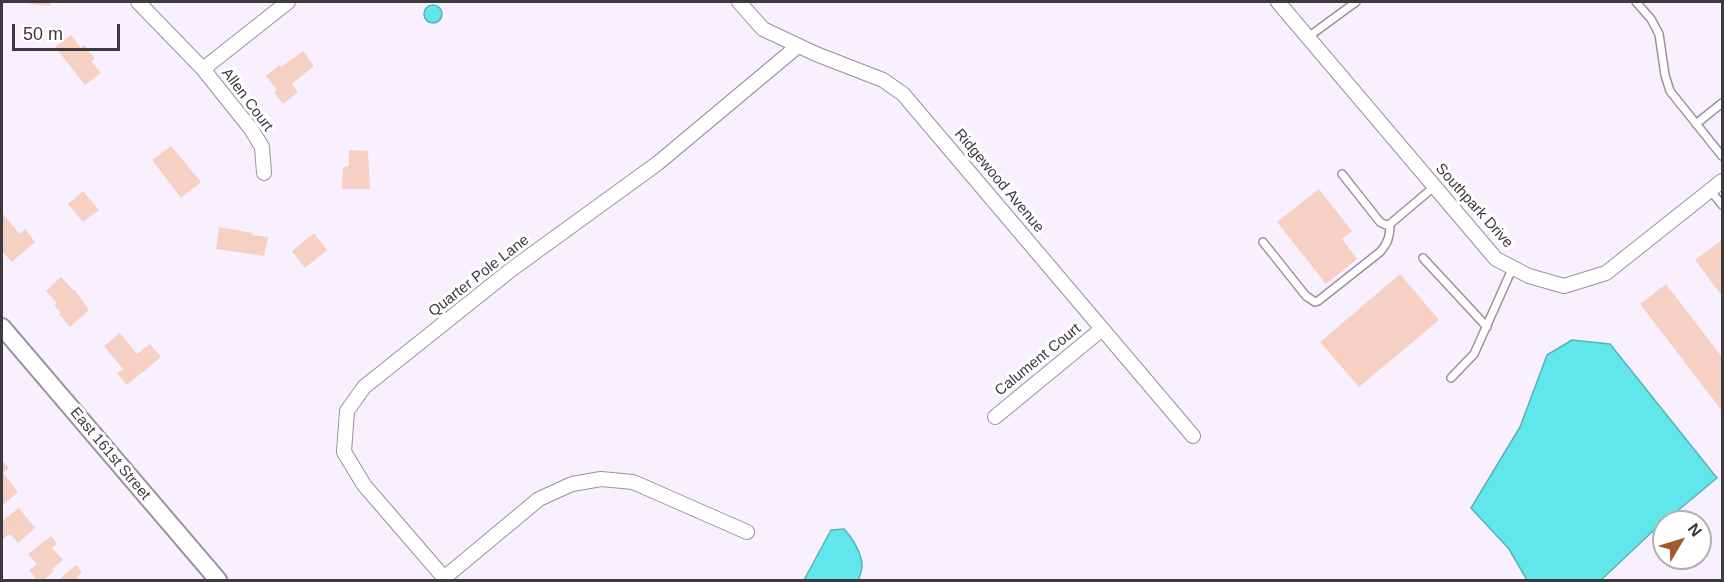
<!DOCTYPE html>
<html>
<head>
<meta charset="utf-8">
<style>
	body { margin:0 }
	#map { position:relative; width:1724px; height:582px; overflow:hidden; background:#f8f0fe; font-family:Arial,sans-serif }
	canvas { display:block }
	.frame { position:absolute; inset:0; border:3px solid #3c393f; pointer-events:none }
	.north { position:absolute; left:1652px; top:510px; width:60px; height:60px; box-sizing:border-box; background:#fff; border:2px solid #b1b0b2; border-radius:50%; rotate:52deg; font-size:16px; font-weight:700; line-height:24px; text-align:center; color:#3c393f }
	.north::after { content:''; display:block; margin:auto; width:21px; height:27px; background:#9e5c2a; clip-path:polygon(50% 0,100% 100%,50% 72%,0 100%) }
	.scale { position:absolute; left:12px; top:24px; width:108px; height:27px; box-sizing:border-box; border:3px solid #3c393f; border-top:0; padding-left:8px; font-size:18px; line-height:21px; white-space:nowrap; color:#3c393f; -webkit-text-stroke:4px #fff; paint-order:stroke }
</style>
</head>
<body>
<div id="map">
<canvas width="1724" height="582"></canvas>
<div class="frame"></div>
<div class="north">N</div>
<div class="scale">50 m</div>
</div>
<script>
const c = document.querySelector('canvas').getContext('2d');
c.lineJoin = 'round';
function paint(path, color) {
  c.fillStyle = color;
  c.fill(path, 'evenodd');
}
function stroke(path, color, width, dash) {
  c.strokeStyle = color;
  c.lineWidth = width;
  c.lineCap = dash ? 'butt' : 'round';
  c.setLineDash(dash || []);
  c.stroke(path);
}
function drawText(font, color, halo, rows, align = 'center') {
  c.font = font + ' Arial,sans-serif';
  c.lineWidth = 6;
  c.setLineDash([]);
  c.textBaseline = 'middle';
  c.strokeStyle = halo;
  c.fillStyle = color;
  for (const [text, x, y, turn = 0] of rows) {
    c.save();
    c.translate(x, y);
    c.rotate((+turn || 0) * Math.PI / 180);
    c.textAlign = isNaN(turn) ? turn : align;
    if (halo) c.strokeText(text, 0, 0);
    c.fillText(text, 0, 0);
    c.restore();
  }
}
const water = new Path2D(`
	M424 14a9 9 0 1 1 18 0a9 9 0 1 1-18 0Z
	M1572,340L1610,344L1717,478L1652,532L1601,580H1527L1509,549L1471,508L1520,427L1547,355Z
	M844,529C852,537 862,554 862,565C862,570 860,576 858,580H804L831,530Z`);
paint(water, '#61e7eb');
stroke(water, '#56b3b7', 1.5);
paint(new Path2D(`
	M29,2H50V6L29,4Z
	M71,35L81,48L84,45L95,59L91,61L101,73L85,85L55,47Z
	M303,51L314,66L292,84L298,92L283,104L274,92L277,90L266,76L279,65L281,67Z
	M171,146L201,182L181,198L152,160Z
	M349,150L368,151L370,189H342L343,167L349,166Z
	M1319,189L1352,231L1342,239L1357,259L1326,284L1277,222Z
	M83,191L99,210L83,222L68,204Z
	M2,213L20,234L25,229L35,242L12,262L2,251L3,248L2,247Z
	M219,227L253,233L252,235L268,237L264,256L216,249Z
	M314,233L327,250L305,268L292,251Z
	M1722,240V296L1695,260Z
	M1400,274L1439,320L1359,387L1320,342Z
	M61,277L73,290L74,289L89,310L70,327L59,314L61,313L54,305L57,303L46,291Z
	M1666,284L1722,357V411L1640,304Z
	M120,333L137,354L150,344L161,357L127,385L117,373L123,369L104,346Z
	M2,460L9,468L3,473L18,492L2,506Z
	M19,508L35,528L18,543L10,534L3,539L2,537V521Z
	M51,536L57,544L52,548L63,560L52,569L54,571L44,580H37L29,570L37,564L28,554Z
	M76,565L82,572L77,577L80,580H58Z`), '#f6d1c3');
const service = new Path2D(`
	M1636,2L1651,19L1659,34L1665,75L1670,91L1722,156
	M1308,37L1356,2
	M1696,124L1722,103
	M1342,174L1380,222L1386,225L1390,224L1435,186
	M1711,191L1722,205
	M1263,242L1306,296L1315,302L1318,301L1380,252C1388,243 1390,236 1390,224
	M1423,258L1487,327
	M1451,378L1474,354L1513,267`);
const minor = new Path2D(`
	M138,2L203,69L251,129L262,147L264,173
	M739,2L763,29L816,54L883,80L903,94L1193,436
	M1278,2L1496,259L1529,276L1564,286L1606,273L1722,181
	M203,69L288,2
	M995,417L1102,329
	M444,578L539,499L572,484L601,479L633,482L747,532
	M446,580L364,485L344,452L347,411L364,387L512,269L658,163L798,46`);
const tertiary = new Path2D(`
	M2,327L218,580`);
stroke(service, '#98919e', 10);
stroke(minor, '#98919e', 16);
stroke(tertiary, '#98919e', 20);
stroke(service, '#fff', 7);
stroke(minor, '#fff', 14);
stroke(tertiary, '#fff', 16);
drawText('15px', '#3c393f', '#fff', [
	["Allen Court",247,100,53],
	["Ridgewood Avenue",999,181,50],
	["Southpark Drive",1474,206,48],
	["Quarter Pole Lane",479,276,-38],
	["Calument Court",1038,360,-39],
	["East 161st Street",110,454,50]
]);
</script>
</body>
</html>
